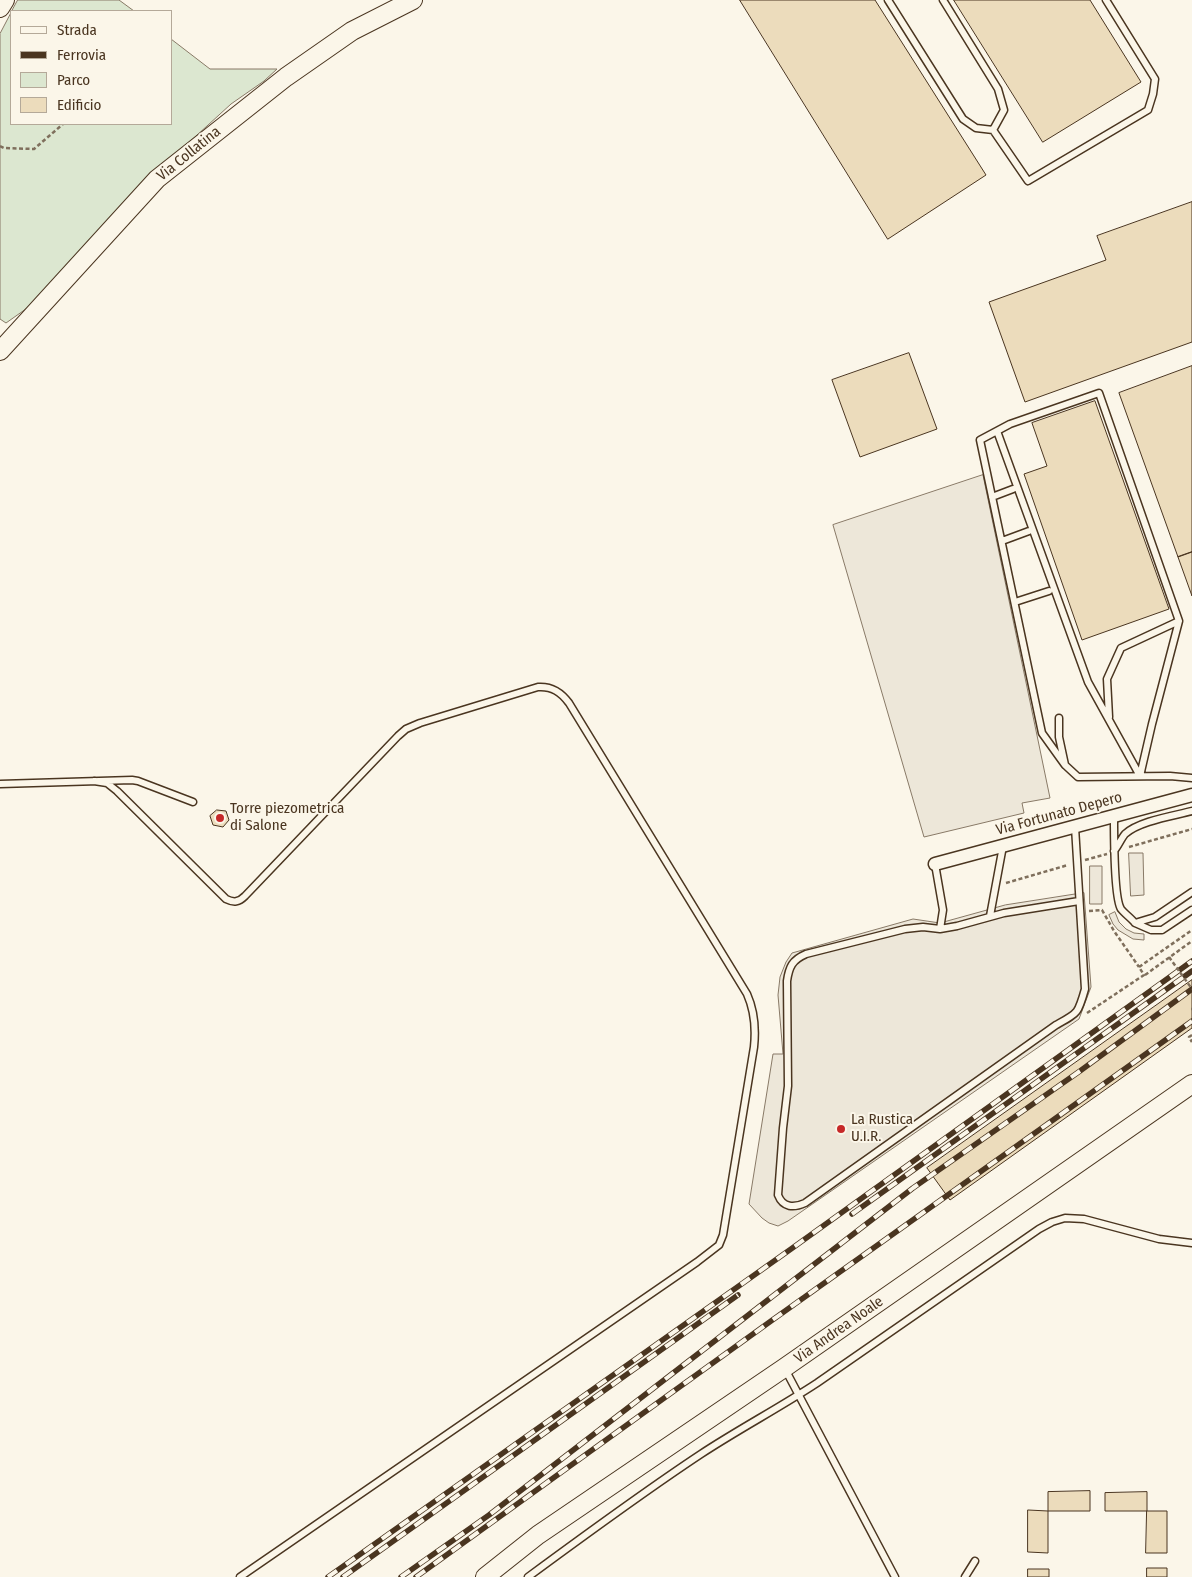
<!DOCTYPE html>
<html>
<head>
<meta charset="utf-8">
<style>
	body { margin:0 }
	#map { position:relative; width:1192px; height:1577px; overflow:hidden; background:#fbf6e9; font-family:"Fira Sans Condensed",sans-serif }
	canvas { display:block }
	.legend { position:absolute; left:10px; top:10px; width:162px; height:115px; box-sizing:border-box; background:#fbf6e9; border:1px solid #b4a999; margin:0; padding:6px 9px; list-style:none; font-size:15px; color:#4a3520 }
	.legend li { display:flex; align-items:center; gap:10px; height:25px }
	.legend b { width:25px; border:1px solid #b4a999 }
</style>
</head>
<body>
<div id="map">
<canvas width="1192" height="1577"></canvas>
<ul class="legend">
<li><b style="height:6px;background:#fbf6e9"></b>Strada</li>
<li><b style="height:6px;background:#4a3520"></b>Ferrovia</li>
<li><b style="height:14px;background:#dce7d0"></b>Parco</li>
<li><b style="height:14px;background:#ecdcbc"></b>Edificio</li>
</ul>
</div>
<script>
const c = document.querySelector('canvas').getContext('2d');
c.lineJoin = 'round';
function paint(path, color) {
  c.fillStyle = color;
  c.fill(path, 'evenodd');
}
function stroke(path, color, width, dash) {
  c.strokeStyle = color;
  c.lineWidth = width;
  c.lineCap = dash ? 'butt' : 'round';
  c.setLineDash(dash || []);
  c.stroke(path);
}
function drawText(font, color, halo, rows, align = 'center') {
  c.font = font + ' "Fira Sans Condensed",sans-serif';
  c.lineWidth = 4;
  c.setLineDash([]);
  c.textBaseline = 'middle';
  c.strokeStyle = halo;
  c.fillStyle = color;
  for (const [text, x, y, turn = 0] of rows) {
    c.save();
    c.translate(x, y);
    c.rotate((+turn || 0) * Math.PI / 180);
    c.textAlign = isNaN(turn) ? turn : align;
    if (halo) c.strokeText(text, 0, 0);
    c.fillText(text, 0, 0);
    c.restore();
  }
}
const green = new Path2D(`
	M18,0H119L134,11H12Z
	M11,13V124H171V39L210,69H277L264,81L231,104L149,179L40,299L6,323L0,319V34Z`);
paint(green, '#dce7d0');
stroke(green, '#887966', 1);
const parking = new Path2D(`
	M983,475L1050,798L1022,803L1024,813L924,837L833,525Z
	M1129,853H1143L1144,895L1131,896Z
	M1090,866H1102V904H1090Z
	M1084,893L1091,987L1079,1019L788,1221L778,1226L769,1223L762,1218L749,1204L773,1054H783L778,995L780,977L786,962L792,953L913,919L940,923L1005,905Z
	M1115,912L1119,922L1126,929L1134,933L1144,934V940L1133,939L1118,930L1113,924L1109,915Z`);
paint(parking, '#ede7d9');
stroke(parking, '#887966', 1);
const building = new Path2D(`
	M740,0H875L986,175L888,239Z
	M954,0H1090L1141,82L1043,142Z
	M1192,202V342L1025,402L989,302L1106,260L1097,236Z
	M909,353L937,429L860,457L832,380Z
	M1192,366V552L1178,557L1119,393Z
	M1095,401L1169,609L1082,640L1024,474L1047,466L1032,423Z
	M1192,552V596L1178,557Z
	M217,810L226,811L229,820L223,827L213,825L210,816Z
	M1192,980V1028L950,1200L927,1168Z
	M1090,1491V1511H1048V1492Z
	M1147,1492V1511H1105V1493Z
	M1028,1510L1048,1511V1553L1028,1552Z
	M1147,1511H1167V1553H1146Z
	M1147,1568H1167V1577H1147Z
	M1028,1569H1049V1577H1028Z`);
paint(building, '#ecdcbc');
stroke(building, '#4a3520', 1);
const lane = new Path2D(`
	M888,0L963,119L976,128L993,130
	M943,0L998,89L1004,110L993,130
	M993,130L1028,181L1148,110L1153,94L1155,79L1106,0
	M997,431L1088,682L1140,776L1152,724L1179,621L1099,393L1010,424L980,440L1042,733L1065,765
	M992,497L1013,489
	M1002,541L1029,531
	M1015,602L1049,591
	M1109,717L1107,679L1121,648L1179,621
	M1059,718V737L1065,765L1078,777L1170,776L1192,778
	M94,781L107,783L117,791L226,899C234,903 239,902 245,896L398,736L406,729L420,723L538,687C552,686 561,692 569,703L747,994C755,1012 756,1028 754,1047L723,1235L719,1245L697,1262L240,1577
	M0,784L132,780L138,781L193,802
	M1114,816C1114,833 1114,898 1121,909C1125,914 1131,918 1135,923L1155,917L1192,892
	M1075,827L1085,989C1078,1014 1078,1013 1056,1025L805,1203C794,1208 783,1208 778,1195L783,1128L788,1086L787,981C789,967 792,960 806,954L905,929L923,927L940,929L957,926L1004,913L1079,901
	M1114,851C1118,846 1121,839 1125,834C1139,821 1173,816 1192,811
	M935,864L943,910L940,929
	M990,916L1003,846
	M1135,923L1151,930H1162L1192,910
	M785,1369L895,1577
	M528,1577C585,1535 642,1493 701,1454C739,1429 779,1408 817,1383L1039,1229L1052,1222L1065,1218L1084,1219L1159,1239L1192,1243
	M965,1577L975,1561`);
const street = new Path2D(`
	M935,864L1192,795`);
const secondary = new Path2D(`
	M0,8L5,0
	M0,351L157,179L286,77L352,31L413,0
	M485,1577L538,1535L784,1368L1192,1084`);
stroke(lane, '#4a3520', 9);
stroke(street, '#4a3520', 15);
stroke(secondary, '#4a3520', 20);
stroke(new Path2D(`
	M0,146L4,148L34,149L63,124
	M1129,847L1192,829
	M1085,860L1107,854
	M1006,883L1068,865
	M1089,911L1102,910L1114,931L1139,967
	M1145,975L1192,941
	M1191,1009H1192
	M1087,1013L1144,975L1139,967L1192,930
	M1192,1035L1189,1037L1192,1042`), '#7f6f5c', 2.5, [4, 2.5]);
stroke(lane, '#fbf6e9', 6);
stroke(street, '#fbf6e9', 12);
stroke(secondary, '#fbf6e9', 18);
const rail = new Path2D(`
	M852,1214L1192,971
	M328,1577L791,1249L1192,961
	M343,1577L738,1295
	M401,1577L489,1515L913,1188L1080,1071L1192,989
	M416,1577L771,1321L1192,1021`);
stroke(rail, '#4a3520', 5.5);
stroke(rail, '#fbf6e9', 4, [11]);
stroke(new Path2D(`
	M1169,957L1192,989`), '#7f6f5c', 2.5, [4, 2.5]);
for (const [x, y, r, color] of [
	[220,818,5,"#c62828"],
	[841,1129,5,"#c62828"]
]) {
  const dot = new Path2D();
  dot.arc(x, y, r, 0, 2 * Math.PI);
  c.fillStyle = color;
  c.fill(dot);
  stroke(dot, '#fbf6e9', 2);
}
drawText('15px', '#4a3520', '#fbf6e9', [
	["Via Collatina",189,154,-39],
	["Via Fortunato Depero",1059,814,-15],
	["Via Andrea Noale",839,1330,-35]
]);
drawText('15px', '#4a3520', '#fbf6e9', [
	["Torre piezometrica",230,809],
	["di Salone",230,826],
	["La Rustica",851,1120],
	["U.I.R.",851,1137]
], 'left');
</script>
</body>
</html>
